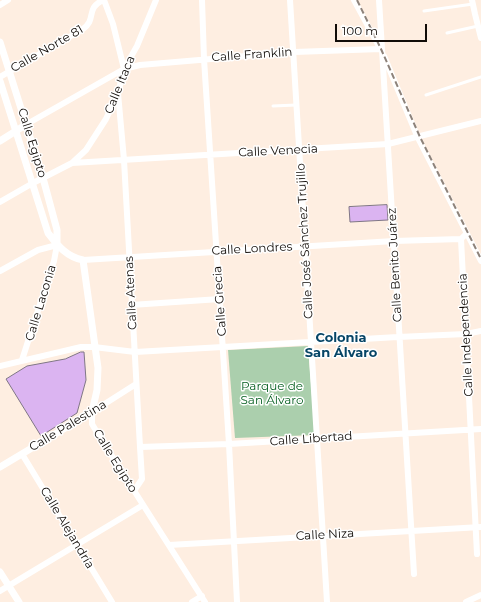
<!DOCTYPE html>
<html>
<head>
<meta charset="utf-8">
<style>
	body { margin:0 }
	#map { position:relative; width:481px; height:602px; overflow:hidden; background:#feeee1; font-family:Montserrat,sans-serif }
	canvas { display:block }
	.scale { position:absolute; left:335px; top:24px; width:92px; height:18px; box-sizing:border-box; border:2px solid #110c08; border-top:0; padding-left:5px; font-size:12px; line-height:14px; white-space:nowrap; color:#110c08; -webkit-text-stroke:3px #fff; paint-order:stroke }
</style>
</head>
<body>
<div id="map">
<canvas width="481" height="602"></canvas>
<div class="scale">100 m</div>
</div>
<script>
const c = document.querySelector('canvas').getContext('2d');
c.lineJoin = 'round';
function paint(path, color) {
  c.fillStyle = color;
  c.fill(path, 'evenodd');
}
function stroke(path, color, width, dash) {
  c.strokeStyle = color;
  c.lineWidth = width;
  c.lineCap = dash ? 'butt' : 'round';
  c.setLineDash(dash || []);
  c.stroke(path);
}
function drawText(font, color, halo, rows, align = 'center') {
  c.font = font + ' Montserrat,sans-serif';
  c.lineWidth = 3;
  c.setLineDash([]);
  c.textBaseline = 'middle';
  c.strokeStyle = halo;
  c.fillStyle = color;
  for (const [text, x, y, turn = 0] of rows) {
    c.save();
    c.translate(x, y);
    c.rotate((+turn || 0) * Math.PI / 180);
    c.textAlign = isNaN(turn) ? turn : align;
    if (halo) c.strokeText(text, 0, 0);
    c.fillText(text, 0, 0);
    c.restore();
  }
}
paint(new Path2D(`
	M308,346L315,435L235,438L228,350Z`), '#abcfad');
const building = new Path2D(`
	M387,205L388,220L350,222L349,207Z
	M81,352H84L86,380L77,413L41,436L6,379L27,366L65,359Z`);
paint(building, '#dbb4f1');
stroke(building, '#7f7685', 1);
stroke(new Path2D(`
	M424,11L473,4
	M447,33L478,26
	M426,95L481,77
	M273,106L296,105`), '#fff', 3);
stroke(new Path2D(`
	M104,0L113,24L124,69
	M202,0L204,59L229,444L237,602
	M290,0L327,602
	M354,0L380,48
	M379,0L414,574
	M472,0L475,14L481,38
	M0,5L8,0
	M384,56L418,138L481,261
	M0,77L83,29C97,19 85,9 103,0
	M118,93L124,160L140,447L142,479L134,491
	M27,124L124,69L140,65L294,52L381,49
	M72,163L388,144L481,121
	M0,202L33,183L72,163L86,150L106,119L118,93L124,69L137,46L156,0
	M461,239L477,554
	M83,260L394,241L461,239L466,234
	M0,271L38,250L57,245L54,261L22,360
	M131,305L220,299
	M0,366L81,347H94L135,352L398,337L466,334L481,331
	M136,384L92,412V424L98,434L205,602
	M140,447L229,444L481,429
	M22,454L112,602
	M169,545L481,527
	M0,591L143,505
	M192,602L202,596
	M466,602L481,595`), '#fff', 6);
stroke(new Path2D(`
	M0,42L43,178L57,230V245
	M0,81L48,233C58,246 67,257 83,260L98,368L97,390L92,412L0,467
	M0,141L27,124
	M0,572L19,602`), '#fff', 7);
stroke(new Path2D(`
	M357,0L381,49L420,137L481,259`), '#8d827a', 2, [6, 3]);
drawText('12px', '#110c08', '#fff', [
	["Calle Norte 81",47,49,-30],
	["Calle Franklin",252,55,-4],
	["Calle Itaca",120,85,-68],
	["Calle Egipto",32,143,73],
	["Calle Venecia",278,151,-3],
	["Calle José Sánchez Trujillo",305,241,-93],
	["Calle Londres",252,249,-3],
	["Calle Benito Juárez",395,265,-93],
	["Calle Atenas",131,293,-93],
	["Calle Grecia",220,301,-94],
	["Calle Laconia",41,303,-73],
	["Calle Independencia",466,335,-93],
	["Calle Palestina",68,426,-31],
	["Calle Libertad",311,439,-4],
	["Calle Egipto",115,461,58],
	["Calle Alejandría",67,528,59],
	["Calle Niza",325,535,-3]
]);
drawText('12px', '#045e1f', '#fff', [
	["Parque de",272,386],
	["San Álvaro",272,400]
]);
drawText('bold 13px', '#074566', '#fff', [
	["Colonia",341,338],
	["San Álvaro",341,353]
]);
</script>
</body>
</html>
